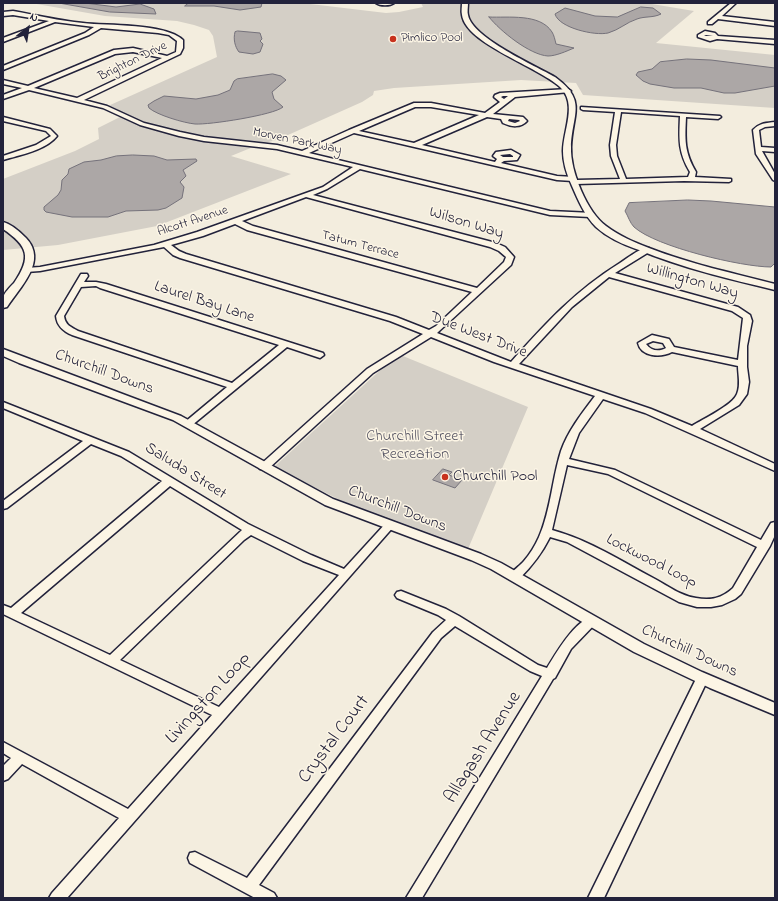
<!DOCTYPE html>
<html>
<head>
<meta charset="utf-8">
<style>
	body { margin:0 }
	#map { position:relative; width:778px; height:901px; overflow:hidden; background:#f3edde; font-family:"Indie Flower",sans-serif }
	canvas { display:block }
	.frame { position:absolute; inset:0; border:4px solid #22223b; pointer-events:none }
	.north { position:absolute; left:8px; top:8px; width:40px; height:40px; -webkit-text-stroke:3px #fcf5e5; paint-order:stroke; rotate:30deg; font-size:11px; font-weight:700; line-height:16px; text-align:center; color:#22223b }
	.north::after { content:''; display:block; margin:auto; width:14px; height:18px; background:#22223b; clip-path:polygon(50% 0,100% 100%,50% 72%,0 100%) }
</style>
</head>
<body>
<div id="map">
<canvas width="778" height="901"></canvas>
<div class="frame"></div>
<div class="north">N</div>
</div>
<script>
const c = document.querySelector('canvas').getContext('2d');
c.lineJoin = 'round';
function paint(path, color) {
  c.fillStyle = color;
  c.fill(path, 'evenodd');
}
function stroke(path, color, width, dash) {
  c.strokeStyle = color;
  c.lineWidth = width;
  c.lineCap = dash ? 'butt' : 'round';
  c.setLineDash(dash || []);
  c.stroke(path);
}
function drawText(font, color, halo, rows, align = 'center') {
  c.font = font + ' "Indie Flower",sans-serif';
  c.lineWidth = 3;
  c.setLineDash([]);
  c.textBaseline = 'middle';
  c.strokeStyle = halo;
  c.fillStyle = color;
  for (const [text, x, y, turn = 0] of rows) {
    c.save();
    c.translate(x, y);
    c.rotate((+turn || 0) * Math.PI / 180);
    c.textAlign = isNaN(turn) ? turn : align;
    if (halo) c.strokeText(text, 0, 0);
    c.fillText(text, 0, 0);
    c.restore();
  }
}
paint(new Path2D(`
	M31,3H302L386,13L399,12L423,7L421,3H646L694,11L656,43L775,55V108L583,95L576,83L521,80L394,88L374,91L373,95L362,102L279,139L258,145L231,156L291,174L157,226L58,245L3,250V179L75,151L99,139L98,128L126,114L108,106L217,57L213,36L209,30L194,25L177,21L105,16Z
	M398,354L528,407L468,549L354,507L274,467Z`), '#d4cfc6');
const water = new Path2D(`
	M59,3H85L116,7L140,4L154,9L156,14L110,12Z
	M189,3H262L261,7L240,10L214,6H185Z
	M641,7L653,8L661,14C653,18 645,16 637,19C627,22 619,30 608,33C595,36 559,28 555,14L565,8L595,16L617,17Z
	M489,17C508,18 540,13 552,32C554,35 555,40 556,44L574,48C567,51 556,56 548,56C530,55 500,31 489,17Z
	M238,31L260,33L262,39L260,41L263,44L260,52L253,54L239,52C235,47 233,39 235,32Z
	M687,59L711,60L775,68V86L735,93H724L701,88H674L650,84L643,81L636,75L638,72L652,69L660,62Z
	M273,74L281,76L286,80L272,92L274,99L283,107C274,115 209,125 195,124C184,123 157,115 149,108L148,105L154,101L164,96L196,99L218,95L230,90L234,81L237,79Z
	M133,155L154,156L167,160L196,159L197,161L183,170L186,176L180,182L184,187L182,198L166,208L158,210L126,211L108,217H72L46,212L44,210V207L58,195L61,190L62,180L68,174L69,169L84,162L101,160L116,156Z
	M688,200L711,201L775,207V263L771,267C742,267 656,247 634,227C630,223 628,216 625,211L629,203Z
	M443,469L452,472L449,475L462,480L455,488L433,480Z`);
paint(water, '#aca7a6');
stroke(water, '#75727b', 1);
const minor = new Path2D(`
	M376,3H394C390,6 380,6 376,3Z
	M731,3H736L722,16L775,22V26L718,19L712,24H708V22Z
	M13,11C36,15 60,21 83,23C108,26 165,23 183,40V48L180,54L84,100L107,106L144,123L180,132L204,137L277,145L302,151L349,130L414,103H431L485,113L500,102L494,97L495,95L500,93L568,89L571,91L570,92L515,97L493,114L523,117L527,121C521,128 511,127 503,123L501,119L487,117L422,145L495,162L497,159L493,156L496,152L511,150L520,155L517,160L504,161L501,163L557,176L574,177L576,178L577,180L620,179L611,156L610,145L615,112L583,110L581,109V107L720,116L721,117L718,119L686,117C685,139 684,152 696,172L695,177L731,179V181L729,182L684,181L576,184L574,183L573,181L557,180L354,133L309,153L550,211L593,213V217H590L550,215L360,169L327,189L313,195L496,243L505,247L514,257L511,265L437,333L511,362C546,323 575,291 620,263C628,258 637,250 646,248H649V252L615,273L738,307L750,315L752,321L747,346V367L749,382L747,394L739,405L700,429L775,464V471L645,413L603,399L579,433L569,459L615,470L761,540L771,523L775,522V535L770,546L741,594L735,599L722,605L711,607H697L679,602L567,542L550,537C542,553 532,566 519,579H511L509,576C513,570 520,566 524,561C530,554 535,546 539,537C551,510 552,479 561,451C568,431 582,413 595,396L494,362L431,337L373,373L268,469H260L259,467L260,465L367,369L423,334L390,321L180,258L173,255L164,247L40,271L26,272L22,270L26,268L40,267L154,245L197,232L323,187L353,167L277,149L204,141L179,136L140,125L103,108L29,90L3,99V95L22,88L3,84V80L28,86L114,50L133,48L167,56L176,52L177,41L169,35L158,33L101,28L89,35L3,70V66L85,33L94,27L55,22L3,42V38L49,21L13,15L3,16V12ZM133,52L162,58L77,98L34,88L115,54ZM503,96H508L504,99L501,97ZM415,107H431L479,115L414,143L359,131ZM621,112L680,116C679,139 678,152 690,172L688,177L626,179L617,156L616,145ZM509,119L519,120L520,121L515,123L508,121ZM510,154L513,156V157H503L500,155ZM306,197L490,247L499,251L506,257L504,262L477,288L253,226L242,221ZM235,224L247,230L472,292L436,326L429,330L396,317L186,254L179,251L171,245L203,236ZM609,277L732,311L743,318L738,360L674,347L669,339L652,335L638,343C641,357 661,358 672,352L738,366C738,375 741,385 737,394C733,405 703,419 692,426L651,409L519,364L572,307ZM653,341L663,343L666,348C659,352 651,351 646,344ZM567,465L608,474L757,547L733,588C722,598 711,601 696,598C681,596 668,586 655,579C621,561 589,540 552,530Z
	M705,31L715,33L718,36L775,40V44L717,39L710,41L698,37V35ZM706,35L713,36H704Z
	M3,117L50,129L57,136C46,150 20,155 3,160V156L36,145L51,136L46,131L3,121Z
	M775,122V126L765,127L759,130L761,147L775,148V152L762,151L775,174V181L773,180L756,154L753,130C759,123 766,123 775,122Z
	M81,274H87L88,276L84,282H96L106,284L323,353L324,355L320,358L287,347L191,426H185L183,424L185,422L227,387L72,335C63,331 57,326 56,316ZM96,286L100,288L279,345L232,383L78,331C71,327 65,325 64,316L81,287Z
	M3,402L129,452L248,524L311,555L344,569L386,523H394L395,525L67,898H49L52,893L119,818L22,764L8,779L3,781V766L11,758L3,753V742L128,809L212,715L3,614V605L11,608L162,481L121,456L91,444L7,508L3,509V501L83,441L3,408ZM170,486L242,530L110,655L21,613ZM251,535L303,561L339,575L219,707L120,660L244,540Z
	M401,591L446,609L459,616L538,665L547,668C555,655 579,613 596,618L598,621L571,649L555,678L553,679L422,898H406L542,676L530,671L455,626L441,638L259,885L274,893L277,898H255L190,863L188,858L190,853L195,852L247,878L433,632L446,620L438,615L397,598L395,595L397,592Z
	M702,674L706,676L708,679L604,898H588L696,679L698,676Z`);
const tertiary = new Path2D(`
	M462,3H468C468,7 467,12 468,15C472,38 536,66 555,77C588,101 572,114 571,147C570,171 587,212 606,226C619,236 634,242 649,248C690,264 733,273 775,284V290C729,279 683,268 639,250C624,245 608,238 596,227C585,216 578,200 572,186C567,175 563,163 563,151C563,130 578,104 560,87C539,67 466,44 462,15C461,11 462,7 462,3Z
	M3,222C11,224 20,232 26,238C48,261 20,287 7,307L3,308C3,305 2,301 3,298C4,293 10,287 14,283C32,257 28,246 3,229Z
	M3,349L181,416L333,499L481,554L501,563L644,644L702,672L775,703V715L710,688L634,652L491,569L471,560L325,505L173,420L19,363L3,356Z`);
stroke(minor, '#22223b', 3);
stroke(tertiary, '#22223b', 3);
paint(minor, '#fcf5e5');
paint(tertiary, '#fcf5e5');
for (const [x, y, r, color] of [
	[393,39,4,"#c8321e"],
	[445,477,4,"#c8321e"]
]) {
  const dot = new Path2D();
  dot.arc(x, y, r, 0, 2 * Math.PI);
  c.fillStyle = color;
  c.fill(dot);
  stroke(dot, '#fcf5e5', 1.5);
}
drawText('13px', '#22223b', '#fcf5e5', [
	["Pimlico Pool",401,39]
], 'left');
drawText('13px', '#22223b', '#fcf5e5', [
	["Brighton Drive",133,62,-26],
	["Morven Park Way",297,142,12],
	["Alcott Avenue",193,222,-18],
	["Tatum Terrace",360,246,15]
]);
drawText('16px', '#22223b', '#fcf5e5', [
	["Wilson Way",466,224,17],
	["Willington Way",692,282,16],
	["Laurel Bay Lane",204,303,18],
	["Due West Drive",478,336,21],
	["Churchill Downs",104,373,20],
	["Saluda Street",185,472,32],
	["Churchill Downs",397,510,21],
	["Lockwood Loop",651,562,27],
	["Churchill Downs",689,652,25]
]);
drawText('16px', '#575665', '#fcf5e5', [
	["Churchill Street",415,437],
	["Recreation",415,455]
]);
drawText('16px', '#22223b', '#fcf5e5', [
	["Churchill Pool",453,477]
], 'left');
drawText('19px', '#22223b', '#fcf5e5', [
	["Livingston Loop",209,699,-48],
	["Crystal Court",335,740,-53],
	["Allagash Avenue",484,748,-58]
]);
</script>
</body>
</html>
